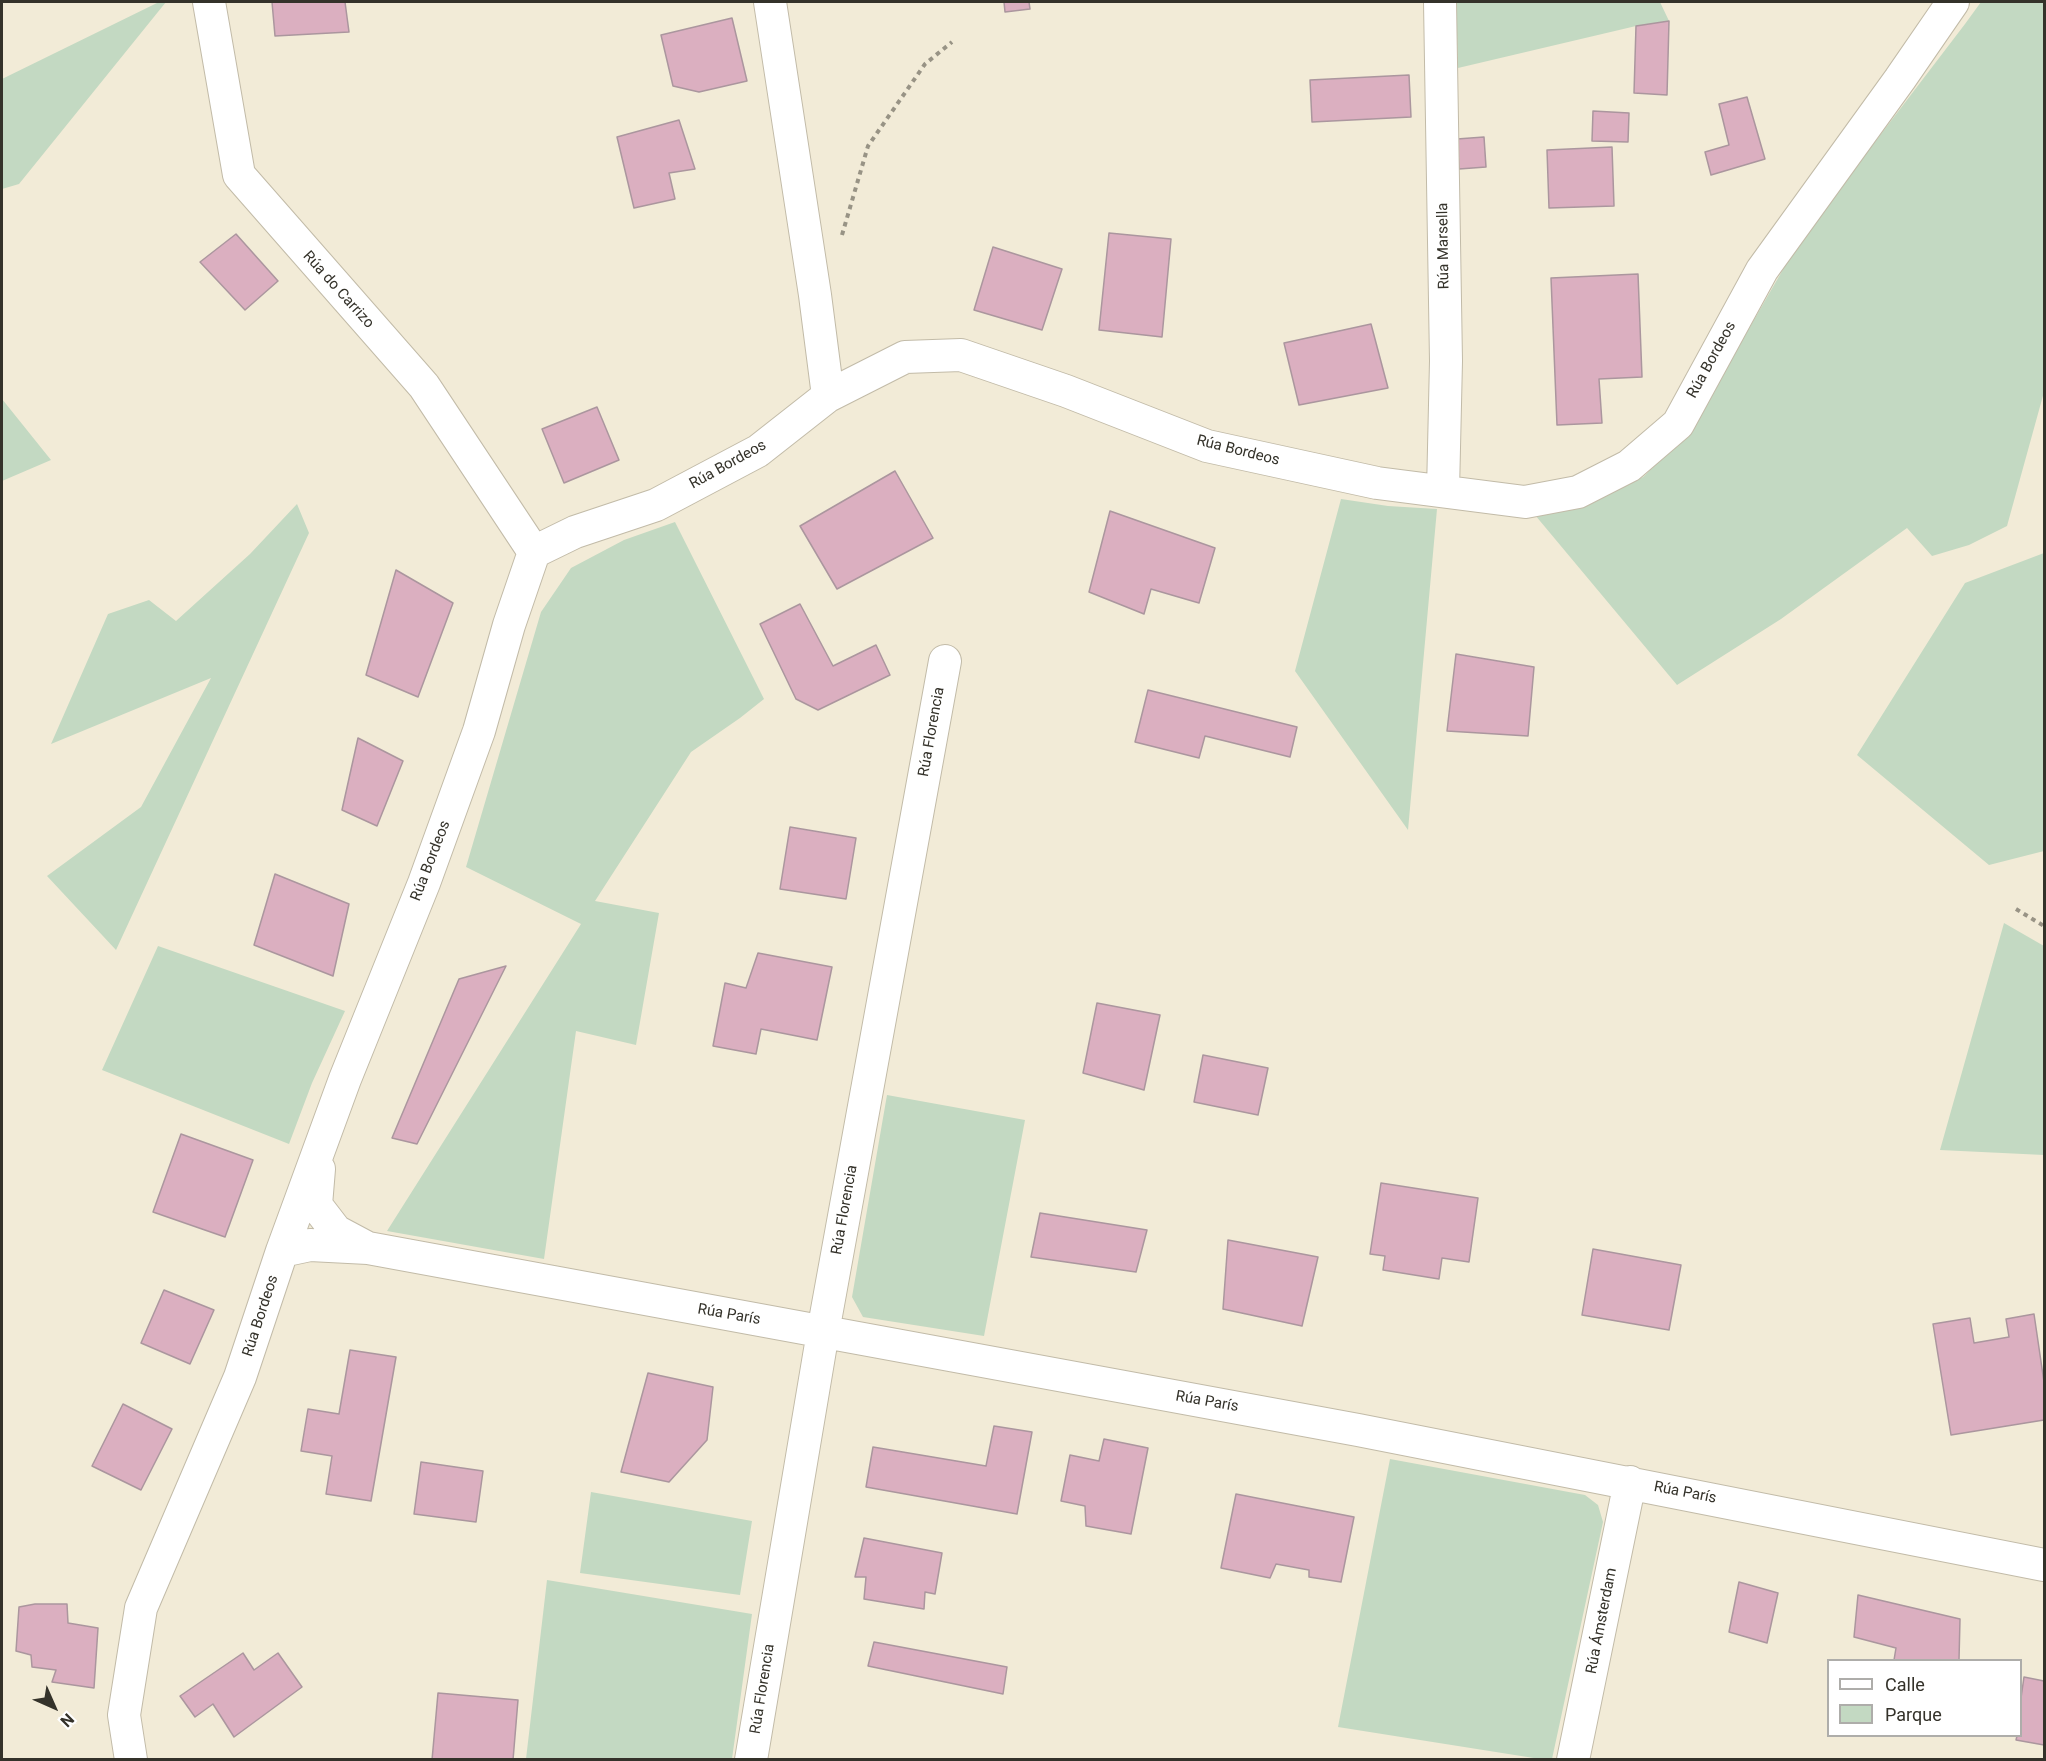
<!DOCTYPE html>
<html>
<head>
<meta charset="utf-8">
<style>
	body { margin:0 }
	#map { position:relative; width:2046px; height:1761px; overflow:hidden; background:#f2ebd7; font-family:Roboto,sans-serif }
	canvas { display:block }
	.frame { position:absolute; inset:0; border:3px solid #34322a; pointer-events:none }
	.legend { position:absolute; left:1827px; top:1659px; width:195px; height:78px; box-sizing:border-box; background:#fff; border:2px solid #aeadaa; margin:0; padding:8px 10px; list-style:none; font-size:18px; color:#34322a }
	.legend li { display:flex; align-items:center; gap:12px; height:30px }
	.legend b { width:30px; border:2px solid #aeadaa }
	.north { position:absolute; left:24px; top:1677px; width:60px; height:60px; -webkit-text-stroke:4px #fff; paint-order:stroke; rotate:135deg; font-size:16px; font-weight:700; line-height:24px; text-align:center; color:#34322a }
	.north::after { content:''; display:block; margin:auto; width:21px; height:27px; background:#34322a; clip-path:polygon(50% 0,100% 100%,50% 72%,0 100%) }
</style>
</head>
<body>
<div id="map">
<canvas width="2046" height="1761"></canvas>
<div class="frame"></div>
<ul class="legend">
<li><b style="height:8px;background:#fff"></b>Calle</li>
<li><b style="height:16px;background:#c3d9c2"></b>Parque</li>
</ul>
<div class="north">N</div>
</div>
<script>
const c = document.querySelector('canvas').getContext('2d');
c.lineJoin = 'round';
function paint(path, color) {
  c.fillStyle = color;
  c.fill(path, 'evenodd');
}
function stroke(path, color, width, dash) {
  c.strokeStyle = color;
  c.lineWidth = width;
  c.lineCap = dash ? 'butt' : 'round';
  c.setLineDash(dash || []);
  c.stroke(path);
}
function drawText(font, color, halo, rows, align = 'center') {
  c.font = font + ' Roboto,sans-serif';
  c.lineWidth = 6;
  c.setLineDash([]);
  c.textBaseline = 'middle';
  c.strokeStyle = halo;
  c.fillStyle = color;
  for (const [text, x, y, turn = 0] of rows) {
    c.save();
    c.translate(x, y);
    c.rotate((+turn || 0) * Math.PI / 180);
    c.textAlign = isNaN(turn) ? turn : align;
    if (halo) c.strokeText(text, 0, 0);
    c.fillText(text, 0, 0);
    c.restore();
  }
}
paint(new Path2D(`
	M159,2H166L19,184L2,189V79Z
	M1456,2H1660L1669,21L1636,26L1458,68Z
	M1981,2H2044V392L2007,526L1969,545L1932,556L1907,528L1781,619L1677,685L1535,515L1596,501L1643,477L1670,451L1695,422L1800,240L1965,24Z
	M2,399L51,460L2,481V398Z
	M1341,499L1388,506L1437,509L1408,830L1295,671Z
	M297,504L309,533L116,950L47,876L141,807L211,678L51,744L108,614L149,600L176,621L250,554Z
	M675,522L764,699L740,718L691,752L595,901L659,913L636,1045L576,1031L544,1259L387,1231L581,924L466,867L541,612L571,568L624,540Z
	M2044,553V851L1989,865L1857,755L1965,583Z
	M2004,923L2044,946V1155L1940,1150Z
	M158,946L345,1011L312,1083L289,1144L102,1070Z
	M887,1095L1025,1120L984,1336L863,1317L852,1297Z
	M1390,1459L1585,1495L1598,1505L1603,1522L1552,1759H1540L1338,1727Z
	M591,1492L752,1521L740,1595L580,1573Z
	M547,1580L752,1614L732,1759H526Z`), '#c3d9c2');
const building = new Path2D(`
	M272,2H345L349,32L275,36Z
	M1004,2H1029L1030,9L1005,12Z
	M732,18L747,81L699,92L673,86L661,35Z
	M1669,21L1667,95L1634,93L1636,26Z
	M1409,75L1411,117L1312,122L1310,80Z
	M1747,97L1765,159L1711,175L1705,152L1729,145L1719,104Z
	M1593,111L1629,113L1628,142L1592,141Z
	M679,120L695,169L669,173L675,199L634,208L617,137Z
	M1484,137L1486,167L1459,169L1457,139Z
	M1612,147L1614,206L1549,208L1547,150Z
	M1109,233L1171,239L1162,337L1099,330Z
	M236,234L278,281L245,310L200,262Z
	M993,247L1062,269L1042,330L974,310Z
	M1638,274L1642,377L1599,379L1602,423L1557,425L1551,278Z
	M1371,324L1388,388L1299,405L1284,343Z
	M597,407L619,460L564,483L542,429Z
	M895,471L933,538L837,589L800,526Z
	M1110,511L1215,548L1199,603L1151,589L1144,614L1089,592Z
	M396,570L453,603L418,697L366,675Z
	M800,604L833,666L876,645L890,675L818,710L796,699L760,624Z
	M1456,654L1534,667L1528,736L1447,731Z
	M1148,690L1297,727L1290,757L1205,736L1199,758L1135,742Z
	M358,738L403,761L377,826L342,810Z
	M790,827L856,838L846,899L780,889Z
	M275,874L349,904L333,976L254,945Z
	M758,953L832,967L817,1040L761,1029L756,1054L713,1046L725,983L746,988Z
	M506,966L417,1144L392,1138L459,979Z
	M1097,1003L1160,1015L1144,1090L1083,1073Z
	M1203,1055L1268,1068L1258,1115L1194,1102Z
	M181,1134L253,1160L225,1237L153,1212Z
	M1381,1183L1478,1198L1469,1262L1442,1258L1439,1279L1383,1270L1385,1256L1370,1254Z
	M1040,1213L1147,1230L1136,1272L1031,1257Z
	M1228,1240L1318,1257L1302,1326L1223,1309Z
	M1593,1249L1681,1265L1669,1330L1582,1315Z
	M164,1290L214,1310L190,1364L141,1343Z
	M2034,1314L2044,1382V1420L1951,1435L1933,1324L1970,1318L1974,1343L2009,1337L2006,1319Z
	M350,1350L396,1357L371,1501L326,1494L332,1456L301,1451L308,1409L339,1414Z
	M648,1373L713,1387L707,1440L669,1482L621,1472Z
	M123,1404L172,1429L141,1490L92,1466Z
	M994,1426L1032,1432L1017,1514L866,1487L873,1447L986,1466Z
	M1104,1439L1148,1448L1131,1534L1086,1526L1085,1506L1061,1501L1070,1455L1099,1461Z
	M421,1462L483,1471L476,1522L414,1514Z
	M1236,1494L1354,1517L1341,1582L1309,1577V1570L1276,1564L1270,1578L1221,1568Z
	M864,1538L942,1553L935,1594L925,1592L924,1609L864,1599L866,1577H855Z
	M1739,1582L1778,1593L1767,1643L1729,1632Z
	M1858,1595L1960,1619L1959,1660H1894L1896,1648L1854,1637Z
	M35,1604H67L68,1623L98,1628L94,1688L52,1682L56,1670L32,1667L31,1655L16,1651L19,1607Z
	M874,1642L1007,1667L1003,1694L868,1666Z
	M243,1653L254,1670L278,1653L302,1687L234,1737L213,1704L195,1717L180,1696Z
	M2024,1677L2044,1681V1745L2016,1740L2017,1736H2020V1705Z
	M438,1693L518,1700L513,1760H432Z`);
paint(building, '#dbafc0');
stroke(building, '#ab969e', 1.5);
const minor = new Path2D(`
	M209,2L239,175L424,386L534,552
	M770,2L815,295L828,396
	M1440,2L1446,361L1443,491
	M319,1169L316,1205L336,1231L366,1247
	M282,1251L310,1245L368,1248L1358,1430L2044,1565
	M131,1760L124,1715L141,1608L240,1377L282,1251L345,1079L424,883L479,731L509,625L534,552L575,532L656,505L758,451L828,396L905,357L961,355L1066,391L1207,446L1377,483L1525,502L1578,492L1629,466L1678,424L1762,270L1900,79L1953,2
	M751,1760L823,1332L945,661
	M1573,1760L1630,1482`);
stroke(minor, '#c2bba8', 34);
stroke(new Path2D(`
	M842,235L868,146L925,64L952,42
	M2016,909L2044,926`), '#989385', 4, [4.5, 4.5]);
stroke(minor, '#fff', 32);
drawText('15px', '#34322a', '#fff', [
	["Rúa Marsella",1444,246,-91],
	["Rúa do Carrizo",338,290,48],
	["Rúa Bordeos",1712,360,-61],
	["Rúa Bordeos",1238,451,14],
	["Rúa Bordeos",728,465,-29],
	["Rúa Florencia",932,732,-80],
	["Rúa Bordeos",431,861,-69],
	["Rúa Florencia",845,1210,-80],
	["Rúa París",729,1315,10],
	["Rúa Bordeos",261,1316,-72],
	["Rúa París",1207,1402,10],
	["Rúa París",1685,1493,11],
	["Rúa Ámsterdam",1602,1621,-79],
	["Rúa Florencia",763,1689,-81]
]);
</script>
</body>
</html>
